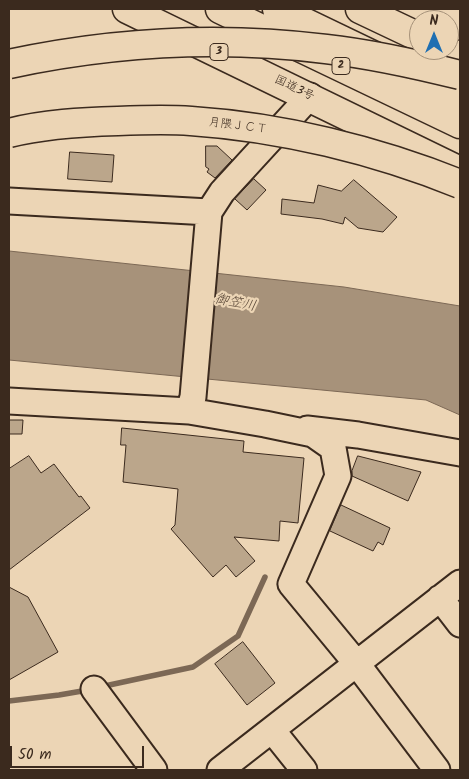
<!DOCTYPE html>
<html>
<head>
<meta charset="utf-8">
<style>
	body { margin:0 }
	#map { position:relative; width:469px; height:779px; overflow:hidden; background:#ecd5b5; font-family:Kalam,sans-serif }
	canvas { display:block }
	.frame { position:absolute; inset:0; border:10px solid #3b2a1e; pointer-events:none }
	.north { position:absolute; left:409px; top:10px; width:50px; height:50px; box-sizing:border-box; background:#ecd5b5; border:1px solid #a59179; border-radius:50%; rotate:0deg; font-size:14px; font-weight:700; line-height:20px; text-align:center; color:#3b2a1e }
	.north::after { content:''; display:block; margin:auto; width:18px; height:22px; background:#1f6fb2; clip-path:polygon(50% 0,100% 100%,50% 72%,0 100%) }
	.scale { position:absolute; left:10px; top:746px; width:134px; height:22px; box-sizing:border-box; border:2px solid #3b2a1e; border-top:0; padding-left:6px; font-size:15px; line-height:18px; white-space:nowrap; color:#3b2a1e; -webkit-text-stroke:4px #ecd5b5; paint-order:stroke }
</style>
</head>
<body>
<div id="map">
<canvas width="469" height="779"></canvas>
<div class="frame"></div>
<div class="north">N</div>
<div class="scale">50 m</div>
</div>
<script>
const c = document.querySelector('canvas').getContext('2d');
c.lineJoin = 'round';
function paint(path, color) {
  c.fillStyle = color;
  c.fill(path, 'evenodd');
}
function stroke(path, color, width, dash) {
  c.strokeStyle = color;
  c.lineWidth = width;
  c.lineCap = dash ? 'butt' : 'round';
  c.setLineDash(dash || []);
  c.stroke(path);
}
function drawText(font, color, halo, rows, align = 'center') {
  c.font = font + ' Kalam,"Klee One",sans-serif';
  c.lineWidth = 4.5;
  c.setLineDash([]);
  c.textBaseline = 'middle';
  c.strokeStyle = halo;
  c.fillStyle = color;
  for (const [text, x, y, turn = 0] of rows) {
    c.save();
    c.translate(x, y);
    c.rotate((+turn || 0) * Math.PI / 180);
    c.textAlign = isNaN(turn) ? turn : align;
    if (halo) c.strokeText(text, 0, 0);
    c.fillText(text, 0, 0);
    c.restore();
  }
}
const water = new Path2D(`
	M9,251L344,287L460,306V415L426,400L9,360Z`);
paint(water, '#a7927a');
stroke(water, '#7c6855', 1);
stroke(new Path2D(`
	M100,687L193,667L238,636L265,577
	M9,701L59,695L88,690`), '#7c6855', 5.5);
const building = new Path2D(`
	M206,146H217L232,160L215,178L207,172L209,169L206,167Z
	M70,152L114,155L112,182L68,179Z
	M254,179L266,190L247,210L235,199Z
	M354,180L397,217L383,232L358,228L345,217L343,224L322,219L281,214L282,199L314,203L318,185L341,191Z
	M9,420H23L22,434H9Z
	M122,428L244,441L243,452L304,458L298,523L280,521L279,541L234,537L255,561L236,577L226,565L213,577L171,529L175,525L178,489L123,482L126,445H121Z
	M29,456L41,473L54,464L79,497L81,496L90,508L9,570V469Z
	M358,456L421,472L408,501L352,476V471Z
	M341,505L390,528L383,545L378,542L373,551L330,531Z
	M9,587L28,597L58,652L9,680Z
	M243,642L275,683L247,705L215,664Z`);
paint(building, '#bba68b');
stroke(building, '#3b2a1e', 1);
const minor = new Path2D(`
	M9,201L209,212
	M9,401L189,411L265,424L313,434L333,448L338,476L291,584L357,664L437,770
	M189,411L193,397L209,212L222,192L310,96
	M307,429L358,435L460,453
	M440,598L460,624
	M94,689L154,770
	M272,730L304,770
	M220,770L460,583`);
const highway = new Path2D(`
	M127,9L460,171
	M220,9L460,124
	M277,9L460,97
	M360,9L419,37
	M445,50L460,57`);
stroke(minor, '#3b2a1e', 29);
stroke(highway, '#3b2a1e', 31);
stroke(minor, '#ecd5b5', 25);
stroke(highway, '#ecd5b5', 28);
const highwayBridge = new Path2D(`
	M9,64C112,42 221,36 326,49C371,54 416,64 460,75
	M9,133C44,124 82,122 118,121C142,120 167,119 191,121C281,127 376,150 460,184`);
stroke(highwayBridge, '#3b2a1e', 31, []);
stroke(highwayBridge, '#ecd5b5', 28);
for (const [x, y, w] of [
	[219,52,18],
	[341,66,18]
]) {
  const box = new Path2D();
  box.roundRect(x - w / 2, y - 8.5, w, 17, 4);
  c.fillStyle = '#ecd5b5';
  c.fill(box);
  stroke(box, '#3b2a1e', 1);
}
drawText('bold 11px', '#3b2a1e', null, [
	["3",219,52],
	["2",341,66]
]);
drawText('12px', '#3b2a1e', '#ecd5b5', [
	["国道3号",294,89,26],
	["月隈ＪＣＴ",238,127,7]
]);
drawText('italic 14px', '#513f30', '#ecd5b5', [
	["御笠川",235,304,11]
]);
</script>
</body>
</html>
